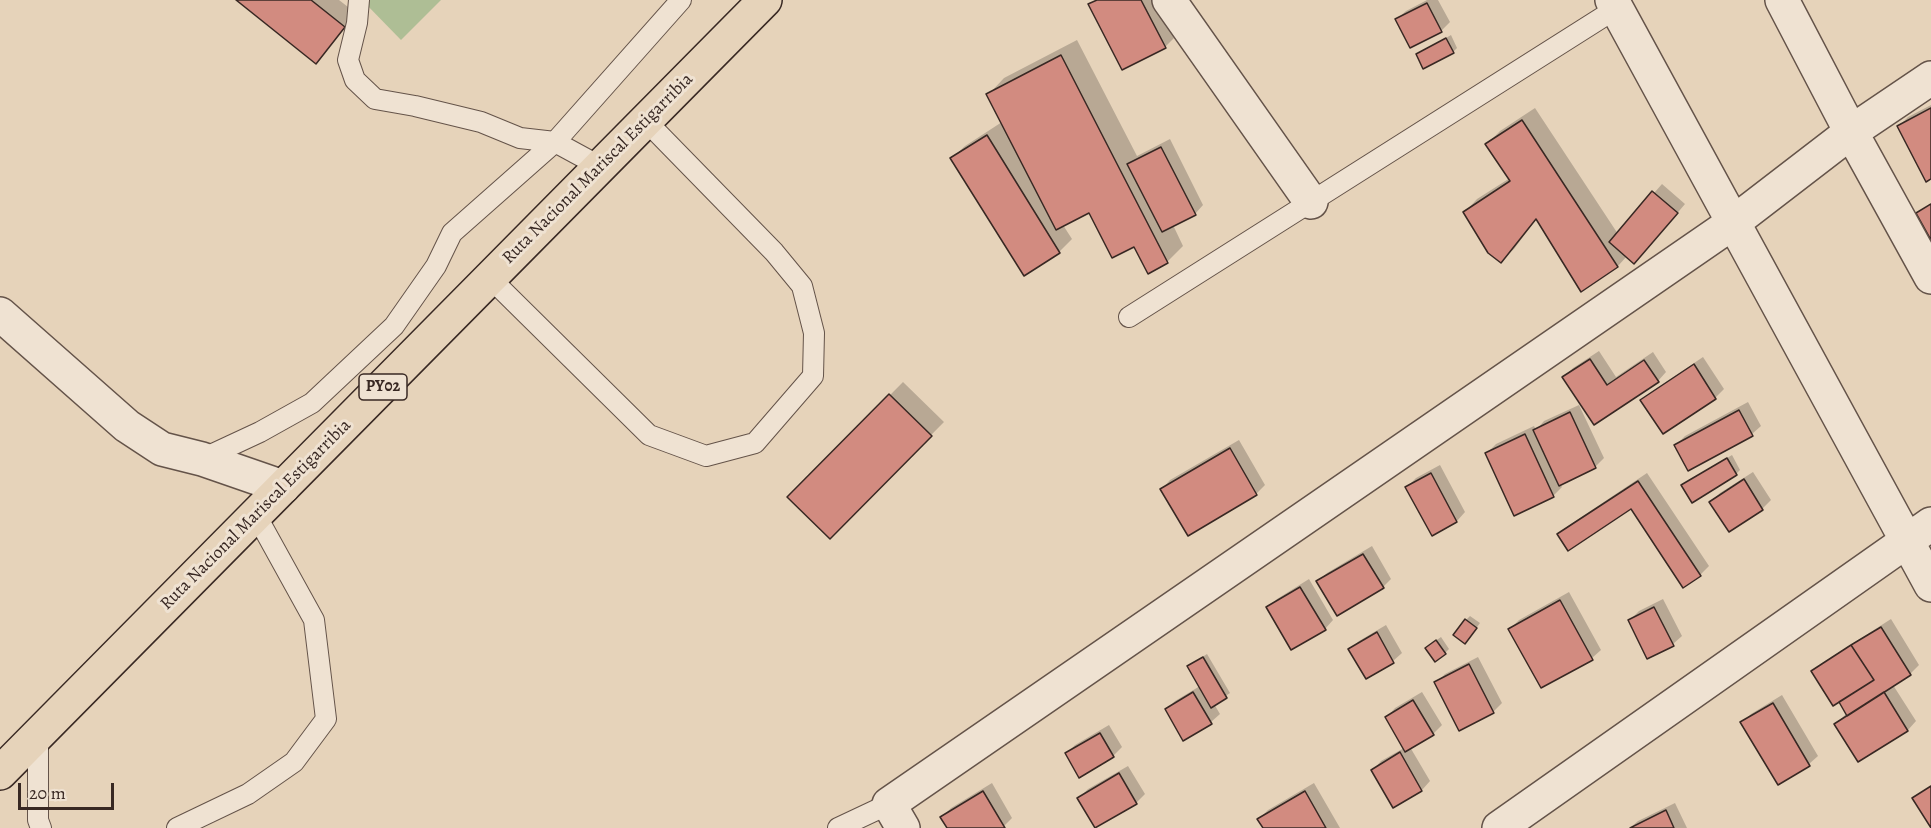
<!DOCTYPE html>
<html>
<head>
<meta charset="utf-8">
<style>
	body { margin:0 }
	#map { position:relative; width:1931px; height:828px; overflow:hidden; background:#e6d3ba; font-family:Alegreya,serif }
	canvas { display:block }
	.scale { position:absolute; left:18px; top:783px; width:96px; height:27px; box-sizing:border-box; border:3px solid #382823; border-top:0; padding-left:8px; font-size:18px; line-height:21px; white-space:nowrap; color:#382823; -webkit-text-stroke:4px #efe2d2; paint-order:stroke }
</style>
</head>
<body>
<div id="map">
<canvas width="1931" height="828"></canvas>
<div class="scale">20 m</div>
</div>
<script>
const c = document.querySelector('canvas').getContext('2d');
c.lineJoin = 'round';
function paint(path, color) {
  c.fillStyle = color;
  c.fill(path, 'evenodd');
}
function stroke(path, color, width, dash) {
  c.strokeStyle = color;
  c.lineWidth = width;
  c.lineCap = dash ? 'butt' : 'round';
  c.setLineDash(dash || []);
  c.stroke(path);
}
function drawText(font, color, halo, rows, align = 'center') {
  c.font = font + ' Alegreya,serif';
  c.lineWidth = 6;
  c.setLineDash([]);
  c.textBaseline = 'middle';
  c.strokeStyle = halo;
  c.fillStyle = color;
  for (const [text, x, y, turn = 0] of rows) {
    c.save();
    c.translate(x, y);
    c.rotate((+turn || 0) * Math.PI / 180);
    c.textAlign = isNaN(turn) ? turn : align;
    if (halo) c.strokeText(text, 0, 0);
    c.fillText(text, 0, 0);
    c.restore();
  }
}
paint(new Path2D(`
	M362,0H441L401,40Z`), '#aebe95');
paint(new Path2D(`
	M238,0H339L357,14L316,62Z
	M1095,0H1154L1174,38L1165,47L1090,5Z
	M1427,0H1438L1450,22L1441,31L1397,19L1406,11Z
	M1451,35L1457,48L1453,52L1417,55Z
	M1077,40L1137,156L1170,139L1203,205L1195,214L1173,225L1183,246L1167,262L1135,245L1090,211L1063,225L1072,239L1059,252L1024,274L952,158L965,146L1002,122L988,95L1004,78Z
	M1931,105V177L1899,126L1908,117Z
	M1535,108L1618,234L1662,184L1685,204L1643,254L1627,256L1618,266L1582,290L1537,218L1514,249L1501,261L1465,212L1477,199L1510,178L1487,144L1500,131Z
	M1599,351L1616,377L1653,352L1666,372L1658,381L1594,423L1564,377L1573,368Z
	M1703,357L1724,389L1715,398L1642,401L1651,392Z
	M903,382L944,422L830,537L789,497Z
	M1748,402L1761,426L1752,434L1688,469L1676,445L1685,436Z
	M1579,405L1604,458L1595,467L1560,484L1562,487L1553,496L1487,453L1496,444L1534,426L1536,430L1544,421Z
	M1239,440L1265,485L1256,494L1188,534L1162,489L1170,480Z
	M1732,455L1740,470L1736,474L1687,482Z
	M1440,465L1465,512L1457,521L1433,534L1407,487L1416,478Z
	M1753,472L1771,500L1762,509L1711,502L1720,493Z
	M1647,473L1709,566L1700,575L1631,507L1559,534L1568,526Z
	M1372,546L1391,579L1383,587L1318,581L1327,573Z
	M1309,579L1333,620L1325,629L1268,608L1277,599Z
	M1569,592L1601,650L1592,658L1510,629L1519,620Z
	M1663,599L1682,636L1673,644L1630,620L1639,611Z
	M1470,616L1480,623L1469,638L1466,620Z
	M1891,619L1919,665L1910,674L1893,685L1916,721L1908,730L1859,760L1836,724L1847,713L1839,700L1813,671L1822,663Z
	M1386,625L1402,653L1393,661L1366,677L1350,649L1359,641Z
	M1441,637L1449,649L1445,653L1431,644Z
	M1207,654L1230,693L1214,704L1220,714L1211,722L1184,739L1167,709L1175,701L1200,686L1188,666Z
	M1478,657L1502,703L1493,712L1436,683L1445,674Z
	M1422,692L1442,725L1433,734L1410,747L1430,781L1422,790L1394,806L1373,770L1381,761L1404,748L1387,717L1395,708Z
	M1782,695L1818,756L1809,764L1742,723L1751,714Z
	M1109,725L1122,747L1113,756L1066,754L1075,745Z
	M1128,766L1145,794L1136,803L1079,798L1088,789Z
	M992,783L1012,818L1002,828H948L942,817L951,808Z
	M1314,783L1340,828H1264L1259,819L1268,810Z
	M1675,803L1687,828H1630L1638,821Z`), '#0003');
const building = new Path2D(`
	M236,0H311L345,27L316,64Z
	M1097,0H1141L1166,48L1122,70L1088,4Z
	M1427,3L1442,32L1410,48L1395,19Z
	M1446,38L1454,53L1423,69L1416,54Z
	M1061,55L1168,263L1148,274L1134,247L1112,258L1089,213L1056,230L986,94Z
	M1931,108V179L1926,182L1897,126Z
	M1522,120L1618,267L1581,292L1536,219L1501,263L1488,253L1463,212L1510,181L1485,144Z
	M987,135L1060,253L1024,276L950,158Z
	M1161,147L1196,215L1162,232L1127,164Z
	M1652,191L1678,213L1634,264L1609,242Z
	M1931,204V240L1916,213Z
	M1590,359L1607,385L1644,360L1659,382L1594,425L1562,377Z
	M1694,364L1716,399L1663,434L1640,400Z
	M889,394L932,436L830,539L787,497Z
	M1739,410L1753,436L1688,471L1674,445Z
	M1570,412L1596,468L1559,486L1533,430Z
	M1525,434L1554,497L1514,516L1485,453Z
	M1230,448L1257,495L1188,536L1160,489Z
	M1727,458L1737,475L1692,503L1681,485Z
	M1431,473L1457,522L1432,536L1405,487Z
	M1744,479L1763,510L1729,532L1709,502Z
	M1638,481L1701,576L1683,588L1631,509L1568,551L1557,534Z
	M1363,554L1384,588L1337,616L1316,581Z
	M1300,587L1326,630L1291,650L1266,607Z
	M1560,600L1593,660L1541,688L1508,629Z
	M1654,607L1674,646L1647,659L1628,620Z
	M1465,619L1477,628L1465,644L1453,635Z
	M1881,627L1911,675L1847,716L1839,702L1874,680L1851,645Z
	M1377,632L1394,663L1366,679L1348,649Z
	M1436,640L1446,654L1435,662L1425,648Z
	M1851,645L1874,680L1833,706L1811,671Z
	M1203,657L1227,698L1211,708L1187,666Z
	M1469,664L1494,713L1459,731L1434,682Z
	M1193,692L1212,724L1183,741L1165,709Z
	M1884,692L1908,731L1858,762L1834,724Z
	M1413,700L1434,735L1405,752L1385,717Z
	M1773,703L1810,766L1778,785L1740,722Z
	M1100,733L1114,757L1079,778L1065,753Z
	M1400,752L1422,791L1393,808L1371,770Z
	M1119,773L1137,804L1095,828L1077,798Z
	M1931,786V828L1912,798Z
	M983,791L1005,828H947L940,817Z
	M1305,791L1326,828H1263L1257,819Z
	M1666,810L1674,828H1630Z`);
paint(building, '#d28b80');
stroke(building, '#382823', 1.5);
const service = new Path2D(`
	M359,0L357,23L348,60L355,80L375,99L415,106L481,122L520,138L555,142L601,167
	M490,278L649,435L706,456L755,443L813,376L814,333L802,286L774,252L646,121
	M1129,317L1617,8
	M202,459L260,432L312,403L394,326L436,266L452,233L555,142L681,0
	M38,735V820L41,828
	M177,828L248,794L294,762L326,719L314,620L256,515
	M838,828L889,804`);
const minor = new Path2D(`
	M1169,0L1311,202
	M1612,0L1931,585
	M1782,0L1851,132L1931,277
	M0,314L127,426L162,449L202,459L283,487
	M903,828L889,804L1734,222L1851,132L1931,78
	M1499,828L1931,524`);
const primary = new Path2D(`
	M0,773L765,0`);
stroke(service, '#645349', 22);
stroke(minor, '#645349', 36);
stroke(primary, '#382823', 36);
stroke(service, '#efe2d2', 20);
stroke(minor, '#efe2d2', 33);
stroke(primary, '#e6d3ba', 33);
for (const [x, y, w] of [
	[383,387,48]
]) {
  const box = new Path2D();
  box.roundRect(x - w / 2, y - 13, w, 26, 4.5);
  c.fillStyle = '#efe2d2';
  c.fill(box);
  stroke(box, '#382823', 1.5);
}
drawText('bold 16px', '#382823', null, [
	["PY02",383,387]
]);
drawText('18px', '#382823', '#efe2d2', [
	["Ruta Nacional Mariscal Estigarribia",598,169,-45],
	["Ruta Nacional Mariscal Estigarribia",256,515,-45]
]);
</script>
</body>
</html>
